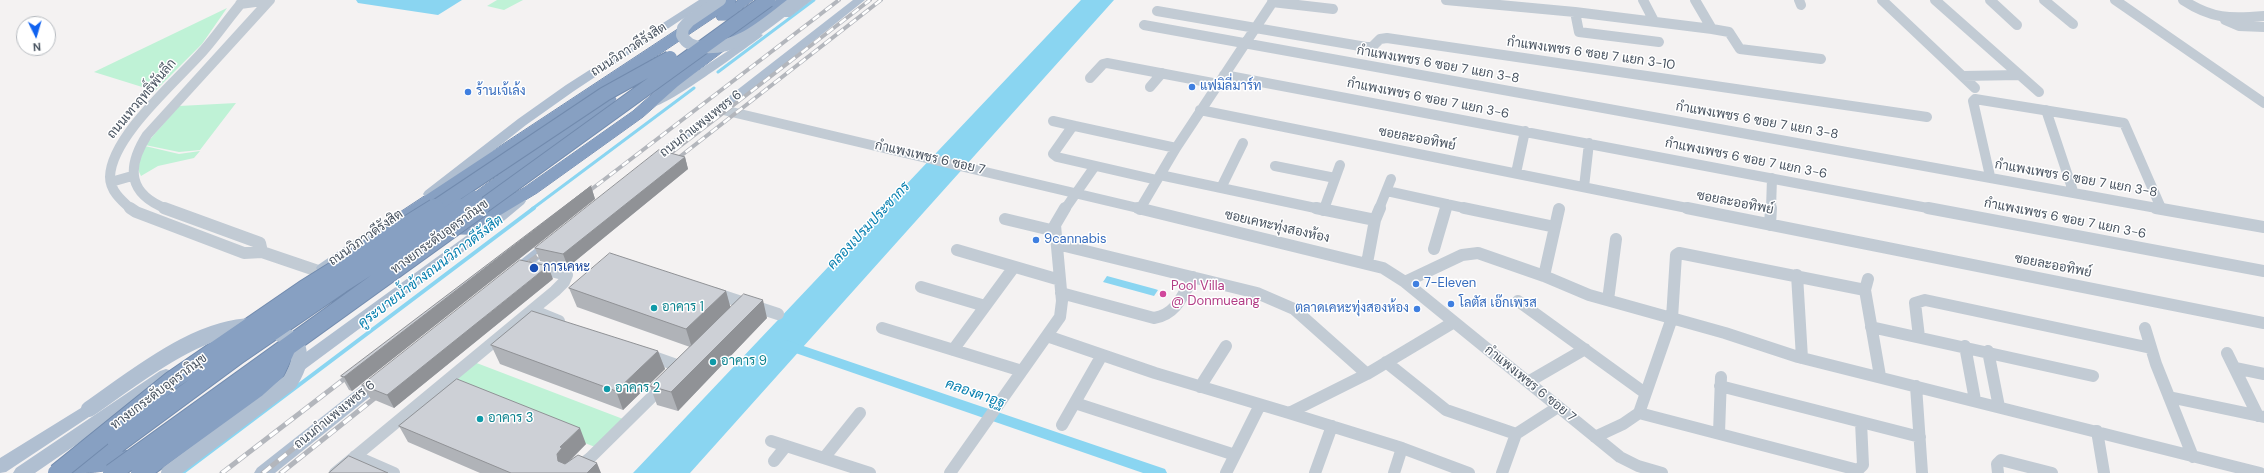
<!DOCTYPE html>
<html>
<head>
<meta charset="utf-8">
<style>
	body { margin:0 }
	#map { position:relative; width:2264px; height:473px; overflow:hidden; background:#f4f2f2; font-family:"DM Sans",sans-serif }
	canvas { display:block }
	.north { position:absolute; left:16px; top:16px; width:40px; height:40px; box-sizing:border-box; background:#fff; border:1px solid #b6babf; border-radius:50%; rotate:175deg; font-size:11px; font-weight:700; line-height:16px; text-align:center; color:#485360 }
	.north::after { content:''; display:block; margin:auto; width:14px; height:18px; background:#1062f0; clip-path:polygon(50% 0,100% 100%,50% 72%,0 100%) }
</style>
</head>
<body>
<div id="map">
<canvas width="2264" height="473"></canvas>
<div class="north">N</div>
</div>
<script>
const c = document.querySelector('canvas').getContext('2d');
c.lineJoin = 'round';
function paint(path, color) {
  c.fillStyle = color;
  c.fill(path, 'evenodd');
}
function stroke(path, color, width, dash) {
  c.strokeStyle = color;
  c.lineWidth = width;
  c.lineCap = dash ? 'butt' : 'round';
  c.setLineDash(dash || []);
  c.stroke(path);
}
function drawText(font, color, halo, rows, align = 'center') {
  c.font = font + ' "DM Sans",Sarabun,sans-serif';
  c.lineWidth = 3;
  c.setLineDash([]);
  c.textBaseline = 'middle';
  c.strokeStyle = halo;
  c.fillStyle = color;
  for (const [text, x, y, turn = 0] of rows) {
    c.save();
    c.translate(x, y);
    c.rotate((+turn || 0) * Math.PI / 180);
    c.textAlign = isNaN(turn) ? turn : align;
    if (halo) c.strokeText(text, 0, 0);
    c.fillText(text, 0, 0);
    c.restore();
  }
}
paint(new Path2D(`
	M497,0H523L504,10L487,6Z
	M227,8L202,44L155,91L94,72Z
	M236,103L200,150L179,152L145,145L179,106Z
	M145,146L179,154L200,151L194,158L158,166L141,176C135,166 141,157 145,146Z
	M474,362L623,419L595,447L444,387Z`), '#bff2d6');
paint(new Path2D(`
	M356,0H462L438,15L358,3Z
	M1081,0H1114L690,473H633Z
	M1107,276L1155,289L1158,290L1154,296L1103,282Z`), '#8ad5f1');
stroke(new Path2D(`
	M718,72L814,0
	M532,209L694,88`), '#8ad5f1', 3);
stroke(new Path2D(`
	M182,473L534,208`), '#8ad5f1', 4);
paint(new Path2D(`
	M786,340L1165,469L1167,473H1143L781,348L779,345L781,342Z`), '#8ad5f1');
const highway = new Path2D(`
	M722,0H736L735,3L738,0H753L728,20H718L716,17L718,15L385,238H373L371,234L373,230Z
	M776,0H790L678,86L643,117L537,193L469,234H457L455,230L457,226L525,187L633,111L668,80Z
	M609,95L614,96L616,99L614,102L470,213H458L456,209L458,205L604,96Z
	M117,436L124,438L127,444L124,450L129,451L132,457C120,473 90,473 67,473L71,467L110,438Z`);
stroke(highway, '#728bae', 1);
stroke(new Path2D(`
	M1446,0L1575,12L1712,29L1729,32L1740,49L1821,59
	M1643,0L1654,21
	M1695,0L1712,29
	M1799,0L1801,5
	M1882,0L1975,88
	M1935,0L2039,92
	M1990,0L2017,25
	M2044,0L2073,24
	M2115,0L2264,103
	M2183,0C2212,19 2230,19 2264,16
	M1272,2L1333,9
	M240,4L270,0
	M1157,11L1366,47H1372L1380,39L1387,38L1927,117
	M1575,12L1579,32L1659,42
	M2225,20L2239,26L2264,27
	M1144,25L2162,209
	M1224,75L1933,209
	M1962,76L2020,75
	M1090,78L1103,64L1107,63L1218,84
	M1150,87L1162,73
	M719,109L1142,209
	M1200,110L1692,209
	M2046,110L2073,191
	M1053,121L1075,126
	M1275,166L1335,178
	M1516,173L1525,131
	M1160,175L1320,209
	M1990,176L1973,101L1975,99L2124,123L2161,208
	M1157,180L1057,157L1053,154L1072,127L1075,126L1176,148
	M111,182L132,176
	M1584,187L1589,143
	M1221,188L1243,143
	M1387,191L1469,209
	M131,209C122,201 110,191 110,177C111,136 178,80 204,50C218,34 230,16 244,0
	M167,209C128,194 126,168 147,135L270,0
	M1065,209L1095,166
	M1140,209L1176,148L1274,0
	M1324,209L1340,165
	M1379,209L1391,179
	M1446,209L1447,204
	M1771,209L1772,178`), '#c2cbd4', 10);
stroke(new Path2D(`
	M130,208L136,212L244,253L262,252L318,271
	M164,208L260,243L262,252
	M1138,208L1383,268L1405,282L1620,457L1638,466L1662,473
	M1316,208L1375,220
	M1464,208L1555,227
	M1687,208L2264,323
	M1928,208L2264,271
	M2156,208L2264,227
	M1140,209L1141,208
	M1323,210L1324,208
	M1005,219L1055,231
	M1770,225L1771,208
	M1057,244L1257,293L1294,309L1367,374
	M1434,249L1446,208
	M957,250L1060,280
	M1367,263L1375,220L1380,208
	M1797,275L1802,358
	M1544,276L1559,209
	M1868,279L1865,290L1880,376
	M1405,282L1462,255L1478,253L1544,276L1589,295L1725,333L1798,357L2260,473
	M921,287L985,306
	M714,293L778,314
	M1061,293L1154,318C1176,315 1183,295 1193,277
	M1608,300L1616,239
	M1518,301L1645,393
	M532,310L559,321
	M1871,327L2093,376
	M882,328L1022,371
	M2145,328L2156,364L2193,457
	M1047,336L1155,373L1289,413L1367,374L1454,322
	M1919,337L1915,303L1925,300L2151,348
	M1965,346L1975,400
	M953,350L1014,267
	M1988,351L1999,407
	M2227,353L2258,416
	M648,355L682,367
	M1386,362L1446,410L1516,434L1502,473
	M2235,368L2264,374
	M1528,382L1585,349
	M1720,386L1920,437
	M1916,386L1922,473
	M1200,387L1226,346
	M2169,397L2264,417
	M1075,403L1235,455
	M1289,413L1402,448L1469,473
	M1639,413L1858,470L1863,465L1861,422
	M1062,425L1102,355
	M2097,431L2104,473
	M1719,433L1721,377
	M1516,434L1558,407
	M1595,437L1623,424L1639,413L1672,318L1676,255L1679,253L1865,290
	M771,441L870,473
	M355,456L394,473
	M824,458L860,413
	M774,461L786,446
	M335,473L555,291L564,282L567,275L535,267
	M571,473L590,458L664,385
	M950,473L1060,317L1062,301L1055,225L1065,208
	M1226,473L1260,405
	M1315,473L1332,426
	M1394,473L1402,448
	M1998,473L1997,464L2001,460L2052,473`), '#c2cbd4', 12);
paint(new Path2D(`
	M699,0H711L574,91L526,125L435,197H425L423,194L425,191L518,119L566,85Z
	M800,0H812L790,17H782L781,15L782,13Z
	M853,0H865L657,166H647L646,163L647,160Z
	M757,32L763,35L761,37C744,49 662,111 647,108L645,105Z
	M519,197L524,198L526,201L524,204L494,229L274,392L268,394L262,392L260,388L262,384L484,223L514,198Z
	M387,220L394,224L392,227L328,271H318L316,268L318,265L382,221Z
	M551,239L556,240L558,243L556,246L518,276H508L506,273L508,270L546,240Z
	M166,369L172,371L174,375L172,379L35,473H13L16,468L160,371Z
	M381,373L387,375L389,379L387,383L275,473H254L257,468L375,375Z
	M89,403L95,405L97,409L95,413L6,472L0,473V458Z`), '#b0bfd1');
paint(highway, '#87a0c2');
const railFar1 = new Path2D(`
	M662,160L870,0
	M673,162L881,0
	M584,195L839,0`);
const rail = new Path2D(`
	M521,268L547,249
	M222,473L352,373
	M263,473L375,383
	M281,473L381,393`);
stroke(railFar1, '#b3b6bc', 4);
stroke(rail, '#b3b6bc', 5);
stroke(railFar1, '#fff', 2.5, [8]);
stroke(rail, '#fff', 3.5, [10]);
const highwayBridgeFar1 = new Path2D(`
	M433,209L605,94L670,58
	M459,209L475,198
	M479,209L768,0`);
const highwayBridge = new Path2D(`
	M117,444L239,354L341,284L460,208
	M57,473L171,381L305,289L435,208
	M112,473L480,208
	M140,473L256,389L276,371L286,349`);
stroke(highwayBridgeFar1, '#728bae', 16, []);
stroke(highwayBridge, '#728bae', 20, []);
stroke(new Path2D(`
	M720,0L689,21L683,28L682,35C686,44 693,46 702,47C740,51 769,20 797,0`), '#b0bfd1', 12);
stroke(new Path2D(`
	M89,409C134,378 205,319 263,327C275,329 285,336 296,342C302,358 299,367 290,382L169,473`), '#b0bfd1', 16);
stroke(highwayBridgeFar1, '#87a0c2', 14);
stroke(highwayBridge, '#87a0c2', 18);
paint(new Path2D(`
	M685,157L688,169L568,267L540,261L535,248Z
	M591,186L595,199L352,391L349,390L341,376Z
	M553,279L394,408L370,398L362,385Z
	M569,288L726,291L730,308L767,318L678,411L657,405L650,386L690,347L577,307Z
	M491,345L658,351L665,369L623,410L500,364Z
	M399,426L586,444L571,460L601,473H480L408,442Z`), '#b0b3b8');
paint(new Path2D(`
	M685,157L688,169L568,267L563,254Z
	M591,186L595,199L352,391L344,377Z
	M548,266L553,279L394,408L387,395Z
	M726,291L731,309L692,348L686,329Z
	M763,300L767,318L678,411L671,392Z
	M658,351L665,369L623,410L616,391Z
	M580,428L586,444L568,462L564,471L558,461L557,454L560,447Z
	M597,463L601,473H587Z`), '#909296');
const building = new Path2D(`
	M659,150L685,157L563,254L535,248Z
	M591,186L344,377L341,376Z
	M610,253L726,291L686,329L569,288Z
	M520,260L548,266L387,395L362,385Z
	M744,294L763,300L671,392L650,386Z
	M532,311L658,351L616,391L491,345Z
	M457,379L580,428L560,447L562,448L557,454L558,461L565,464L578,455L597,463L587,473H511L399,426Z
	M349,456L388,473H329Z`);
paint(building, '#cdd0d6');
stroke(building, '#909296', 1);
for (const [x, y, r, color] of [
	[1192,87,4,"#3f7fe0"],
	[468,92,4,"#3f7fe0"],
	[1036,240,4,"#3f7fe0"],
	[534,268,5,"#1a4fb4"],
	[1416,284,4,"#3f7fe0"],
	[1163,294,4,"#d1479c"],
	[1451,304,4,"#3f7fe0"],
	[654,308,4,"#0f9aa8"],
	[1417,309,4,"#3f7fe0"],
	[713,362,4,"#0f9aa8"],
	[607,389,4,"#0f9aa8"],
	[480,419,4,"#0f9aa8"]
]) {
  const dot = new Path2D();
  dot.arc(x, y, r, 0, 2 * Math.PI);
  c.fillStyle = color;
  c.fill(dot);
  stroke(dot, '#fff', 1.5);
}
drawText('13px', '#485360', '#fff', [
	["ถนนวิภาวดีรังสิต",629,50,-33],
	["กำแพงเพชร 6 ซอย 7 แยก 3-10",1591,54,8],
	["กำแพงเพชร 6 ซอย 7 แยก 3-8",1438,65,10],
	["ถนนเทวฤทธิ์พันลึก",142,99,-50],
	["กำแพงเพชร 6 ซอย 7 แยก 3-6",1428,99,11],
	["กำแพงเพชร 6 ซอย 7 แยก 3-8",1757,121,10],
	["ถนนกำแพงเพชร 6",701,124,-38],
	["ซอยละออทิพย์",1417,139,11],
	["กำแพงเพชร 6 ซอย 7",930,158,13],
	["กำแพงเพชร 6 ซอย 7 แยก 3-6",1746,159,11],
	["กำแพงเพชร 6 ซอย 7 แยก 3-8",2076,179,10],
	["ซอยละออทิพย์",1735,203,11],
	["กำแพงเพชร 6 ซอย 7 แยก 3-6",2065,219,11],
	["ซอยเคหะทุ่งสองห้อง",1277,227,13],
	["ทางยกระดับอุตราภิมุข",440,237,-36],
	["ถนนวิภาวดีรังสิต",366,238,-35],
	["ซอยละออทิพย์",2053,266,11],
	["กำแพงเพชร 6 ซอย 7",1530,384,39],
	["ทางยกระดับอุตราภิมุข",159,392,-37],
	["ถนนกำแพงเพชร 6",335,415,-39]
]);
drawText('13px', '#366cbe', '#fff', [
	["แฟมิลี่มาร์ท",1200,87],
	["ร้านเจ้เล้ง",476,92],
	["9cannabis",1044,240],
	["7-Eleven",1424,284],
	["โลตัส เอ๊กเพรส",1459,304],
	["ตลาดเคหะทุ่งสองห้อง",1409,309,"right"]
], 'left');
drawText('13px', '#164399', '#fff', [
	["การเคหะ",543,268]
], 'left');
drawText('13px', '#b23c85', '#fff', [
	["Pool Villa",1171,287],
	["@ Donmueang",1171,302]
], 'left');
drawText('13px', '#0d838f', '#fff', [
	["อาคาร 1",662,308],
	["อาคาร 9",721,362],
	["อาคาร 2",615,389],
	["อาคาร 3",488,419]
], 'left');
drawText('italic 14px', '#067faf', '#fff', [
	["คลองเปรมประชากร",869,226,-47],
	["คูระบายน้ำข้างถนนวิภาวดีรังสิต",431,272,-37],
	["คลองตาอูฐ",975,394,19]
]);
</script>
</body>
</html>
